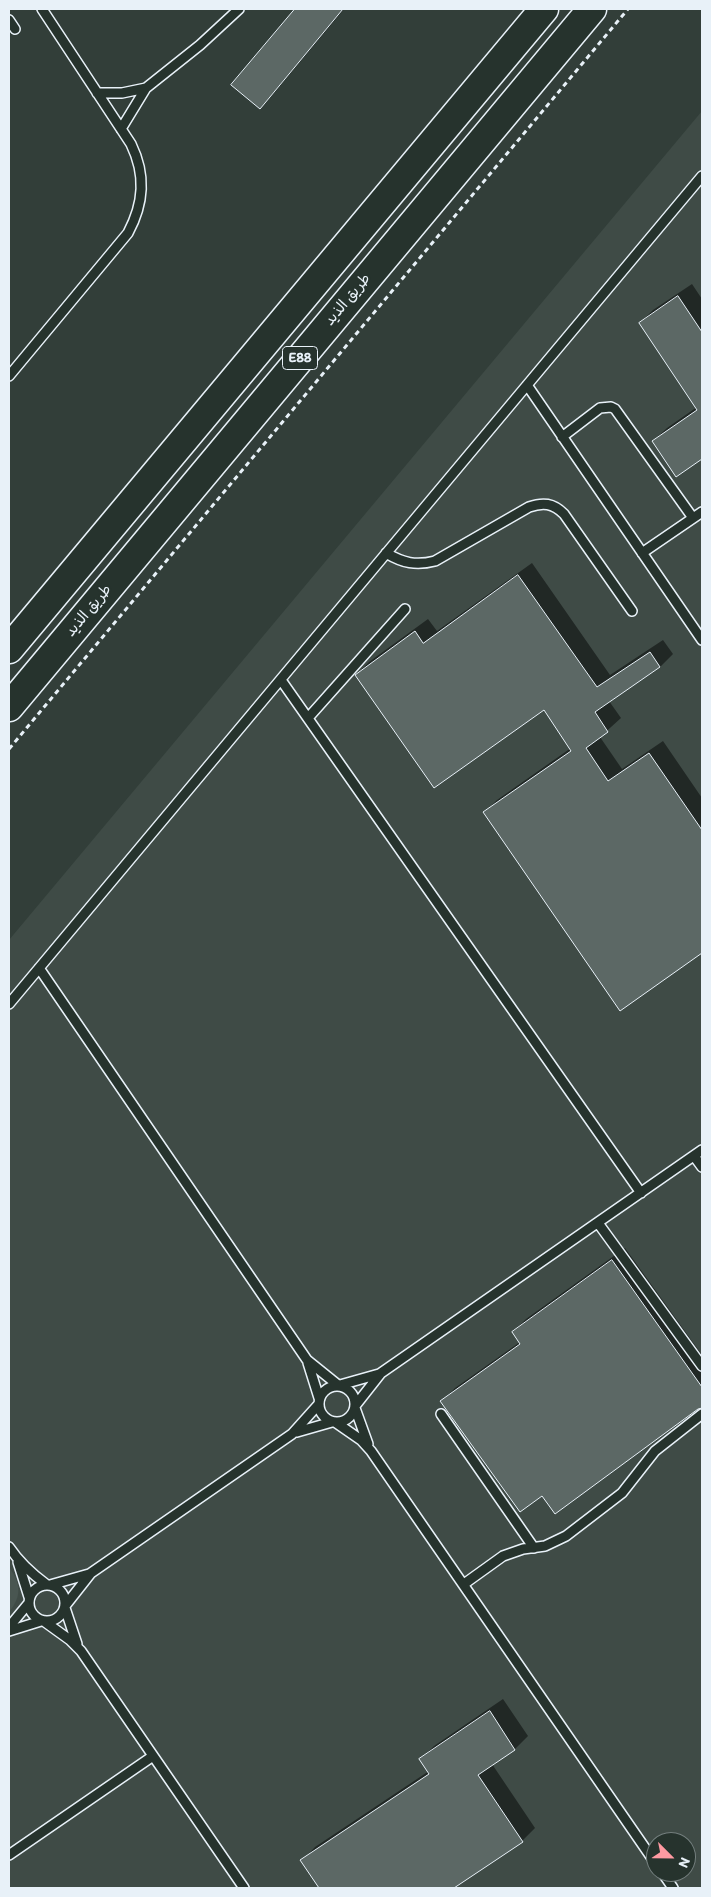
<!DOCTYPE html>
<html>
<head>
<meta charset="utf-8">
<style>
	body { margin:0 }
	#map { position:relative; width:711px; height:1897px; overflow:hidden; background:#323e39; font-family:Itim,sans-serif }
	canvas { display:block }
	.frame { position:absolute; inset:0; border:10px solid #e8f1f8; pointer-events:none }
	.north { position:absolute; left:646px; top:1832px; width:50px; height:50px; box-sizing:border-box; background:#26332d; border:1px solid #747f7e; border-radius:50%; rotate:113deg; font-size:14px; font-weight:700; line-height:20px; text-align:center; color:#e8f1f8 }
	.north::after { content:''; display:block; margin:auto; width:18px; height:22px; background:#ff9aa2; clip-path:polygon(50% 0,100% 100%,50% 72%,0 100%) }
</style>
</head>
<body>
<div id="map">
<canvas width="711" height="1897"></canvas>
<div class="frame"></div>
<div class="north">N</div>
</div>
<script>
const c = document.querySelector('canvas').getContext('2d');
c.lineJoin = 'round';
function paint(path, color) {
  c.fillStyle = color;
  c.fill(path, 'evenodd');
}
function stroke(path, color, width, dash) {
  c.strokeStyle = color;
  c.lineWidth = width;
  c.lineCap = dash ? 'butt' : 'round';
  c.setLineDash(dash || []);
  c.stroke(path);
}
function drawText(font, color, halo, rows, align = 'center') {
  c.font = font + ' Itim,"Playpen Sans Arabic",sans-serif';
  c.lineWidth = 4;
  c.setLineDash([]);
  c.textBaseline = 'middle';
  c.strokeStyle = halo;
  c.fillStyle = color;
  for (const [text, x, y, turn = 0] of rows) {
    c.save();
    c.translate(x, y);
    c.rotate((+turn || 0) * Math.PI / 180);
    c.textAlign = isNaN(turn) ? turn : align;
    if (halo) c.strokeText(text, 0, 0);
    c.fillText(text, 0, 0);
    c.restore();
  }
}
paint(new Path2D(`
	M702,111V1888H9V940ZM656,1842H686V1872H656Z`), '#3f4b46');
paint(new Path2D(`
	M9,1567C21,1584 22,1596 9,1612Z`), '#495651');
paint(new Path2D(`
	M296,9H344L273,94L260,108L233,85Z
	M692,284L702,299V457L676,475L653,441L667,428L697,407L640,323L653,310Z
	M532,563L610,675L663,640L673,654L660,667L609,701L621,718L600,737L622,769L663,741L702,798V952L620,1009L484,813L497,800L571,748L545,708L356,675L369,662L428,619L437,631Z
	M625,1248L702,1355V1405L542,1494L442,1401L455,1388L520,1342L513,1332L526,1319Z
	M503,1699L528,1736L515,1749L492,1764L535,1828L522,1841L452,1888H320L302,1861L315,1847L429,1771L421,1759L434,1746Z`), '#0007');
const building = new Path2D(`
	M295,9H343L260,109L231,85Z
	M678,296L702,332V459L676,477L652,441L697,410L639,323Z
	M518,575L597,687L650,652L660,667L595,712L608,732L586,748L608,781L649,753L702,830V953L620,1011L483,812L571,751L544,710L434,788L355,675L415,631L423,643Z
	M612,1260L702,1387V1408L698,1409L555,1514L542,1496L520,1512L440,1401L520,1344L512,1332Z
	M490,1711L515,1750L478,1775L523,1842L454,1888H319L300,1860L429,1774L419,1759Z`);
paint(building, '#5c6865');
stroke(building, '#e8f1f8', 1);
const lane = new Path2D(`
	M9,20L15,29
	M97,93H122L146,88
	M121,129L146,88L200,45L239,9
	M9,376L128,233C144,203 146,175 131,144L42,9
	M527,385L702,640
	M562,437L600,408L611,407L615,409L693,518
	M386,553C403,563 416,566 435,561L529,507C543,502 553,503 564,514L632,611
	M642,553L702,512
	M281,680L641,1193
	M308,718L405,609
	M39,968L307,1360L338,1385
	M9,1004L702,176
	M694,1156L702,1167
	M598,1223L702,1366
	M308,1363L319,1398
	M340,1385L379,1374
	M319 1404a18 18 0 1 1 36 0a18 18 0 1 1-36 0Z
	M355,1406L381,1373L702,1150
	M355,1408L368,1444
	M441,1414L534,1548
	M335,1422L361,1440L371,1451L656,1864
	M297,1432L332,1422
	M9,1547C19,1562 32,1574 47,1585
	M18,1562L29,1597
	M464,1584L503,1556L523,1549L545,1546L566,1536L622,1493L655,1451L702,1414
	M29 1603a18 18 0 1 1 36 0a18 18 0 1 1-36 0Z
	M50,1585L89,1574
	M65,1606L91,1573L292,1434L318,1405
	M65,1608L77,1644
	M45,1622L70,1640L81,1651L244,1888
	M9,1627L28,1604
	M9,1631L41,1621
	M9,1855L153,1756
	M662,1872L673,1888`);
const highway = new Path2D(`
	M9,649L544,9
	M9,707L592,9`);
stroke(lane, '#e8f1f8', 12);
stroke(highway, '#e8f1f8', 31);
stroke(new Path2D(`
	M9,749L628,9`), '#e8f1f8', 3, [5, 4]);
stroke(lane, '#26332d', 9);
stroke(highway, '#26332d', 28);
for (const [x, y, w] of [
	[300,358,35]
]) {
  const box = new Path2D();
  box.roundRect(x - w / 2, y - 11.5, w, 23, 4);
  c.fillStyle = '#26332d';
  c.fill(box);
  stroke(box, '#e8f1f8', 1);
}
drawText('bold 14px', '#e8f1f8', null, [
	["E88",300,358]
]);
drawText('15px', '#e8f1f8', '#26332d', [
	["طريق الذيد",348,300,-50],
	["طريق الذيد",89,611,-50]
]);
</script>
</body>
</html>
